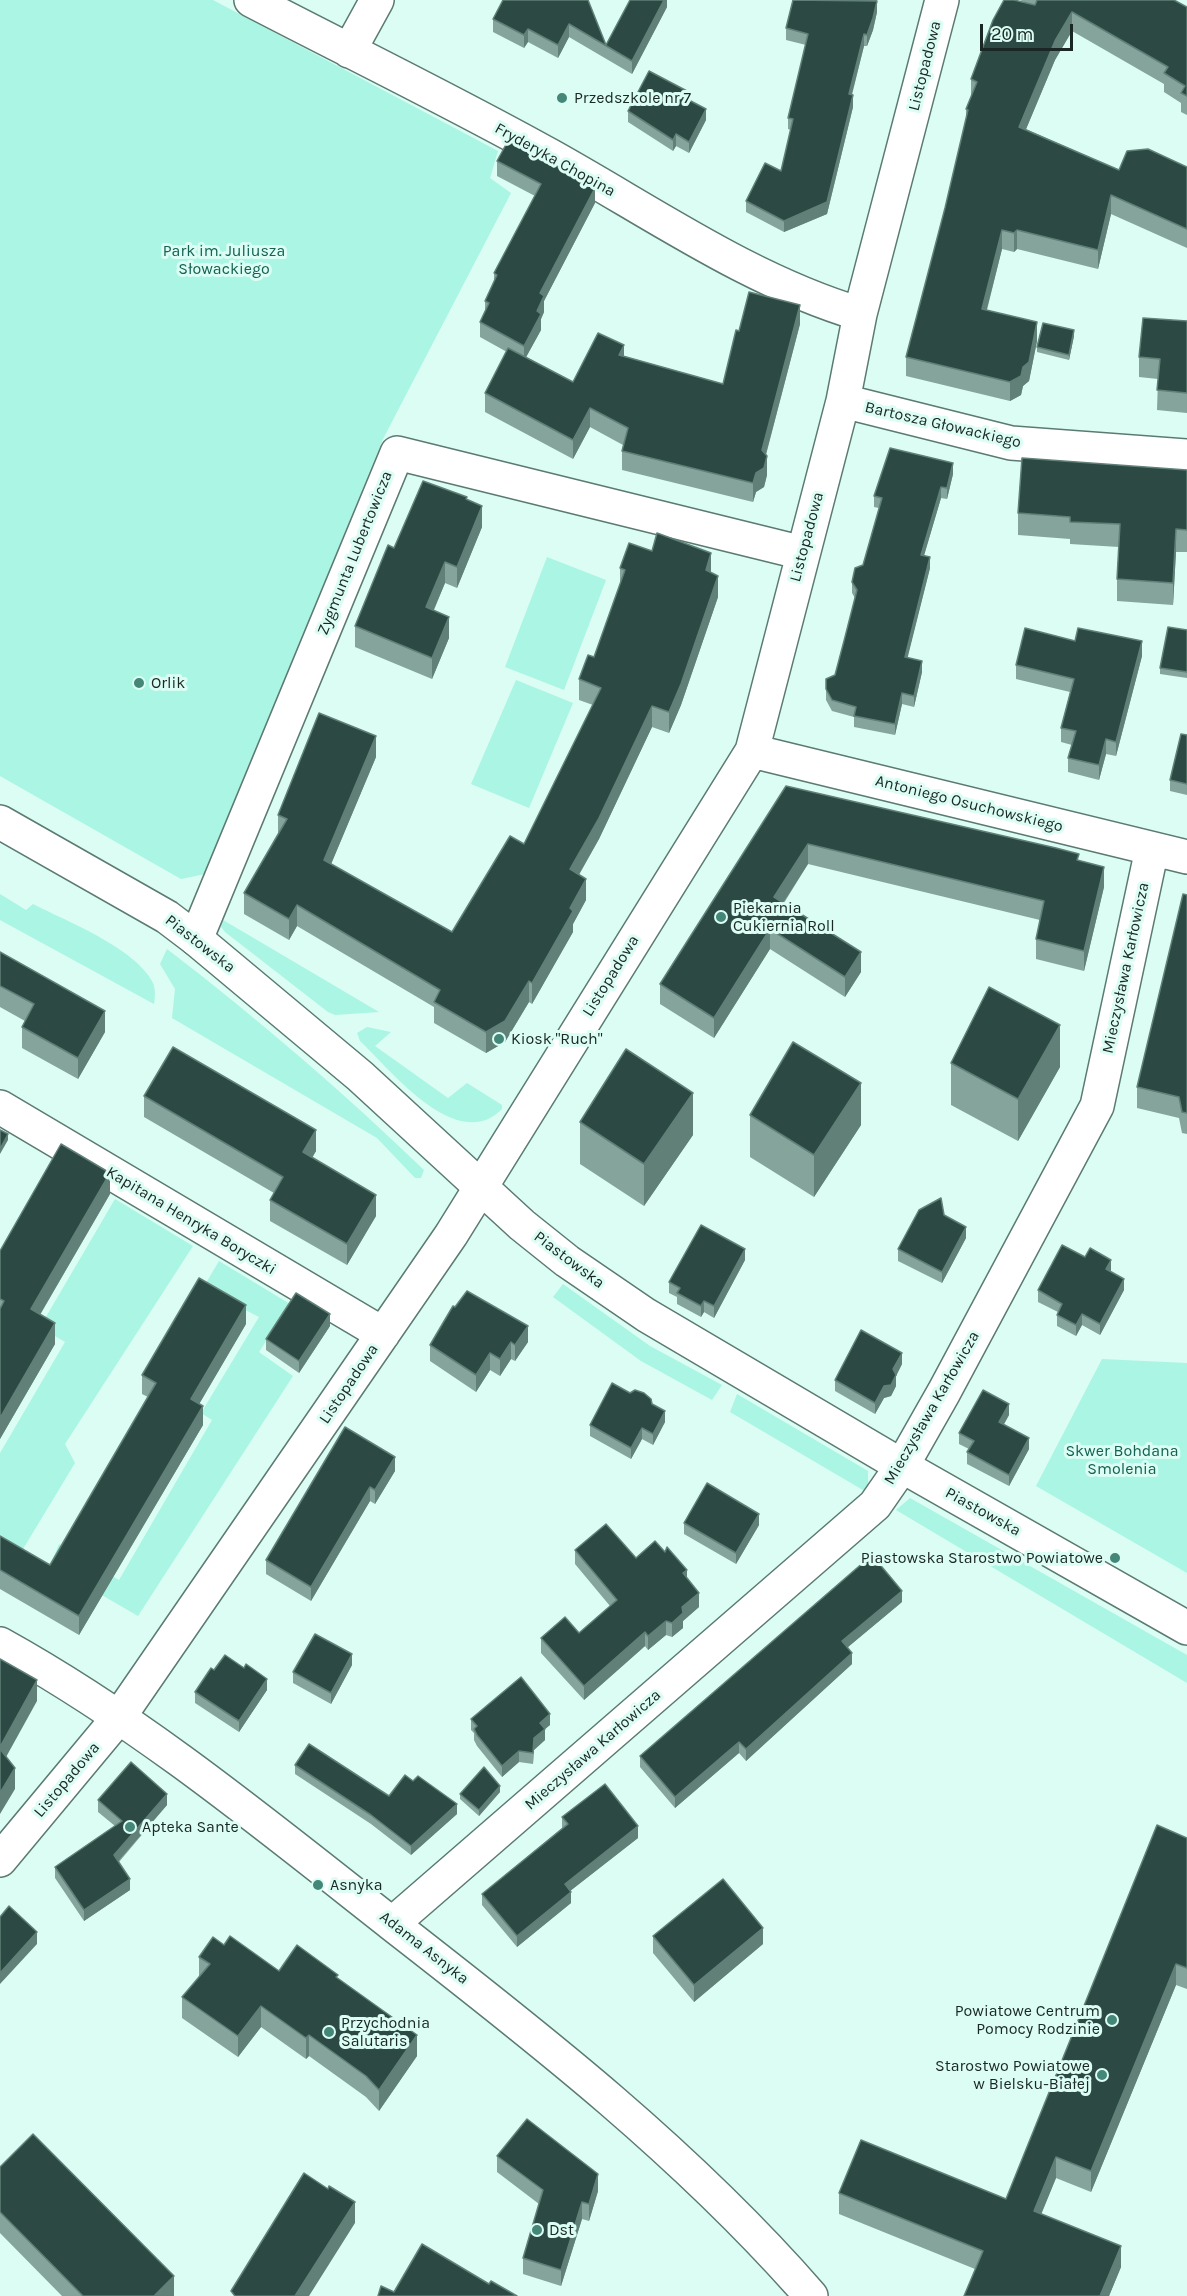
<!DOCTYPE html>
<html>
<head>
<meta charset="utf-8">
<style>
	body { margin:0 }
	#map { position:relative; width:1187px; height:2296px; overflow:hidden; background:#dbfdf4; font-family:Karla,sans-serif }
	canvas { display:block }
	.scale { position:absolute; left:980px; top:24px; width:93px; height:27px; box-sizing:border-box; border:3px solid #1a2724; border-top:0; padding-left:8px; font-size:18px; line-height:21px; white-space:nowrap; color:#1a2724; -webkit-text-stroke:4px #dbfdf4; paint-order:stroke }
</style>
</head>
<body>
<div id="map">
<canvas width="1187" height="2296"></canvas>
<div class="scale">20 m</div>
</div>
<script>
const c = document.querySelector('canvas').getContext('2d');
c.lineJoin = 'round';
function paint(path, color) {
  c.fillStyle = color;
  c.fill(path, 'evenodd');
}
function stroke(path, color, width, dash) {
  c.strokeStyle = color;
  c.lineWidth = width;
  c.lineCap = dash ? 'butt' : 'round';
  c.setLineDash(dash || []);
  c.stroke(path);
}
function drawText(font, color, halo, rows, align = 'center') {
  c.font = font + ' Karla,sans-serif';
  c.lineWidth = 6;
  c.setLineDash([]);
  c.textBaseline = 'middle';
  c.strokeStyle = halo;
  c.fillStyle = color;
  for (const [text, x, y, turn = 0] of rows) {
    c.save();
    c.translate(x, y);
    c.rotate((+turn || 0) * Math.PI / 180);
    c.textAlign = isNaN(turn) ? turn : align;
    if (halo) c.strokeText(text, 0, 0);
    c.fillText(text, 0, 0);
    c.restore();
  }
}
paint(new Path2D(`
	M0,0H213L498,151L490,178L511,193L383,439L205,874L181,879L0,776Z
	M547,557L606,580L564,690L505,667Z
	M516,680L573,703L529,808L471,784Z
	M0,894L26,910L33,904C68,922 133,947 152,981C156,988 155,996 154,1004L0,920Z
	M218,917L379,1012L335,1015L328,1012L225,932L219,924Z
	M167,949C257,1018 342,1091 424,1170L421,1178H415L377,1138L172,1018L175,989L160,964Z
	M367,1027L391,1032L375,1046L448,1098L467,1083L502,1105V1109C457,1155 390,1069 360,1041L357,1033Z
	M115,1199L193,1246L65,1444L75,1463L23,1549L0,1535V1453L65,1342L40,1327Z
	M219,1261L290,1304L259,1352L293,1376L138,1616L50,1565L59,1544L119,1580L212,1420L201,1413L259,1317L203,1288Z
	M563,1284L650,1346L722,1385L712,1400L641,1361L553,1297Z
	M1102,1359L1187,1363V1573L1036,1486Z
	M737,1394L868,1471V1493L730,1412Z
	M910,1498L1187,1655V1683L896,1510Z`), '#aaf5e3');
const minor = new Path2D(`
	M251,0C351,52 452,101 549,155C650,211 749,281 860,314
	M349,51L377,0
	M843,401L1011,443L1187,456
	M752,751L1187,857
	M196,939L397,453L803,553
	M0,1107L383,1334
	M0,1644C141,1722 266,1825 392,1924C540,2039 687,2154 811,2296
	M0,1860L119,1717L451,1235L752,751L843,401L860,314L942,0
	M392,1924L875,1505L902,1466L944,1392L1097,1106L1152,849`);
const tertiary = new Path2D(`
	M0,822L167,917L196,939L360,1076L522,1225L567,1261L646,1315L902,1466L1187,1628`);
stroke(minor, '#5b7a72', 36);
stroke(tertiary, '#5b7a72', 36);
stroke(minor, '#fff', 33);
stroke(tertiary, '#fff', 33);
paint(new Path2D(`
	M588,0L606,45L667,0V7L632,74L569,37L558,58L528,42L524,48L493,32V19Z
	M793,0H877V12L873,30L867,46H864L852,95L853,107L827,214L784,232L746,212V201L781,171L791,130L788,129V118L806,45L786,40V28Z
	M1020,0H1174L1187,7V115L1181,112V103L1164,92V84L1072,31L1055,60L1026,129L1119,170L1187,167V248L1111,214L1098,269L1017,249L1014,252L1002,249L987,310L1037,341L1029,381L1023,386L1021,395L1010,401L906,376V357L945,208L966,120V109L971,97V79L1026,3Z
	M687,99L706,120L689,153L676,146L673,151L628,122V111Z
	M497,161L595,203L544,301V312L541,319V330L526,357L573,382L624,356L723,384L739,331L800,324L766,455L767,475L764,487L756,492L753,502L622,470V451L623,445L590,427L573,459L485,412V393L507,352L480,337V322L485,311V301L494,282V273L535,196L497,176Z
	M1187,321V413L1157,410L1158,379L1139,377V357Z
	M1074,336L1069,360L1037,352V347Z
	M1187,470V552H1176L1173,605L1117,601V579L1119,547L1070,544V539L1018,535V513Z
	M953,474L947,499L941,498L924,555L930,568L907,658L922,672L914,707L902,704L895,735L854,727V717L832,711L826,700V679L835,675L855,598L852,593V582L863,565L879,508L874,507V496Z
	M467,499L482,527L457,588L445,583L434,610L449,638L432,679L355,647V626L394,548Z
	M620,568L711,573L718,597L681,705L669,733L652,727L599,839L579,875L586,900L573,924V932L532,1004L529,1002L505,1042L486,1053L434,1023V1007L297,926L289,940L244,914V893L278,834V815L376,757L331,864L452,932L524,844L593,705L579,700V679L594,657L620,584Z
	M1187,630V678L1160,674V668Z
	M1075,641L1142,656L1116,756L1106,754L1099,780L1068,772V758L1072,745L1061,742V728L1070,692L1016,679V665Z
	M1187,735V795L1170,791V780Z
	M786,786L1079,860L1104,887L1084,971L1036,959V939L1040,920L808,864L784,903L861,972L845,997L770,949L714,1038L660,1004V984Z
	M1187,895V1134L1182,1133L1179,1118L1137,1108V1087Z
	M0,952L105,1032L78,1079L22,1048V1027L25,1021L0,1007Z
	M951,1063L1060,1067L1018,1141L951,1105Z
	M144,1096L316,1151L312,1158L376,1216L347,1265L270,1221V1200L274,1193L144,1117Z
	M750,1115L861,1125L814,1197L750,1157Z
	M580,1122L693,1135L644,1206L580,1164Z
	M110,1194L40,1315L55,1344L0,1439V1251Z
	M944,1215L966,1238L942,1283L898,1261V1249Z
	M745,1260L714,1318L704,1312L701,1317L677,1304V1297L669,1293V1282Z
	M1111,1271L1110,1272L1124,1290L1100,1335L1082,1325L1076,1336L1057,1326V1315L1058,1312L1038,1302V1290Z
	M246,1324L199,1404L203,1425L79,1635L0,1589V1536L50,1565L148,1397L142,1394V1375Z
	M330,1326L299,1373L266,1350V1339Z
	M528,1342L515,1361L511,1359L500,1376L490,1370L476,1392L430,1361V1345Z
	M902,1364L896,1376V1386L891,1396L884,1398L875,1414L835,1391V1380Z
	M652,1404L665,1422L653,1445L642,1439L631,1459L590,1436V1425Z
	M1009,1415L1004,1424L1029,1449L1009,1486L967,1464V1452L969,1449L959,1444V1433Z
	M345,1427L395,1471L375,1504L370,1501L311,1601L266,1574V1560Z
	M684,1523L759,1525L736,1564L684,1534Z
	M575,1550L636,1558L687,1578L699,1607L683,1621V1628L672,1637L666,1635L648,1650L645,1646L584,1700L541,1653V1638L579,1633L610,1606L575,1564Z
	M902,1602L848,1647L852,1664L746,1761L739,1753L675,1808L640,1767V1756Z
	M352,1665L331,1704L293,1683V1672Z
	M214,1670L267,1690L239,1732L195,1703V1692Z
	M471,1719L550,1725L545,1729V1740L534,1750L533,1764L519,1762L502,1777L477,1746L474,1740V1733L471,1730Z
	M295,1765L389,1796L457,1814L411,1855L371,1824L295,1774Z
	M500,1792L479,1816L460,1799V1794Z
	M98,1800L167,1805L119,1862L130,1890L84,1921L55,1878V1867L115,1826L98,1812Z
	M562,1817L638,1838L570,1891L571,1903L517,1947L482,1905V1894L562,1828Z
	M1187,1838V1989L1176,1985L1091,2192L1056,2178L1041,2214L1121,2267L1109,2296H964L975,2269L839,2214V2193L1006,2199Z
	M653,1936L763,1944L694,2002L653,1953Z
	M224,1945L279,1971L338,1979L417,2056L379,2111L366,2097L309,2056L306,2059L261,2027L238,2057L182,2018V1997L199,1977V1957Z
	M497,2156L598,2191L589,2221L582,2219L561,2286L523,2274V2258L539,2204L497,2172Z
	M0,2167L174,2296H62L0,2233Z`), '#84a49c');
paint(new Path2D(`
	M664,0H667V7L632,74V61Z
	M877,1V12L873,30L867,46V35Z
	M1072,12V31L1055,60L1019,146V127L1055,41Z
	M569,24V37L558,58V45Z
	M528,29V42L524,48V35Z
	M864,34V46L849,105V94Z
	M853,95V107L827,214L784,232V221Z
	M706,109V120L689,153V142Z
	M676,134V146L673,151V140Z
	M595,188V203L544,301V312L541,319V330L524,361V346L537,311L540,293Z
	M1111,195V214L1098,269V250Z
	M1002,230V249L982,328V309Z
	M1017,230V249L1014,252V233Z
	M800,305V324L762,469V450Z
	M1037,322V341L1029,381L1023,386L1021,395L1010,401V382Z
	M1074,330V336L1069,360V355Z
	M624,345V364L619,355Z
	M590,408V427L573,459V440Z
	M767,456V475L764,487L756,492L753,502V483L756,473Z
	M953,463V474L947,499V488Z
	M941,487V498L921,566V555Z
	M482,506V527L457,588V567Z
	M1176,529V552L1173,605V583Z
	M711,553V574L706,570Z
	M930,557V568L905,668V657Z
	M445,562V583L426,628V607Z
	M718,576V597L681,705L669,733V712Z
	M449,617V638L432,679V658Z
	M1142,641V656L1116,756V742Z
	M922,661V672L914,707V696Z
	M902,693V704L895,735V724Z
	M652,706V727L599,839L570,890V869Z
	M376,736V757L324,881V860Z
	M1106,739V754L1099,780V765Z
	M808,844V864L774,917V897Z
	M1104,867V887L1084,971V951Z
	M586,879V900L573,924V932L532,1004V983L570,908Z
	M297,905V926L289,940V919Z
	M770,929V949L714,1038V1018Z
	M861,952V972L845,997V977Z
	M529,981V1002L505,1042L486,1053V1032Z
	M105,1011V1032L78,1079V1058Z
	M1060,1025V1067L1018,1141V1099Z
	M861,1083V1125L814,1197V1155Z
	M693,1093V1135L644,1206V1164Z
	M316,1130V1151L303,1173V1152Z
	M8,1134V1140L0,1154V1149Z
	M110,1173V1194L31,1330V1309Z
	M376,1195V1216L347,1265V1244Z
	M966,1227V1238L942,1283V1272Z
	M745,1249V1260L714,1318V1306Z
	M1111,1260V1271L1106,1280V1269Z
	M1124,1279V1290L1100,1335V1324Z
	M704,1301V1312L701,1317V1306Z
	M246,1305V1324L191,1418V1399Z
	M330,1314V1326L299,1373V1361Z
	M1082,1314V1325L1076,1336V1325Z
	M55,1323V1344L0,1439V1418Z
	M528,1326V1342L515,1361V1345Z
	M511,1342V1359L500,1376V1359Z
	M490,1353V1370L476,1392V1375Z
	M902,1353V1364L896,1376V1386L891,1396L884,1398L875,1414V1403Z
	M1009,1404V1415L999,1433V1422Z
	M203,1406V1425L79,1635V1616Z
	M665,1411V1422L653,1445V1434Z
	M642,1428V1439L631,1459V1448Z
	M1029,1438V1449L1009,1486V1475Z
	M395,1457V1471L375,1504V1490Z
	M370,1487V1501L311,1601V1587Z
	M759,1514V1525L736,1564V1553Z
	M687,1570V1584L683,1573Z
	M902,1591V1602L842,1652V1641Z
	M699,1593V1607L683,1621V1628L672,1637V1623L682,1607Z
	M666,1621V1635L648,1650V1636Z
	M645,1632V1646L584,1700V1686Z
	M852,1653V1664L746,1761V1749Z
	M352,1654V1665L331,1704V1693Z
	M267,1679V1690L239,1732V1721Z
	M37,1680V1701L0,1768V1747Z
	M550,1714V1725L545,1729V1740L534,1750L533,1764L534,1738L540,1723Z
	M739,1742V1753L675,1808V1797Z
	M519,1751V1762L502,1777V1766Z
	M15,1768V1789L0,1814V1793Z
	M500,1786V1792L479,1816V1810Z
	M167,1794V1805L114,1866V1855Z
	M457,1804V1814L411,1855V1846Z
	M638,1826V1838L565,1895V1884Z
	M130,1879V1890L84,1921V1910Z
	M571,1892V1903L517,1947V1936Z
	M763,1928V1944L694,2002V1985Z
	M37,1932V1944L0,1984V1973Z
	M1176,1964V1985L1091,2192V2171Z
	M261,2006V2027L238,2057V2036Z
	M309,2035V2056L306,2059V2038Z
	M417,2035V2056L379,2111V2090Z
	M1056,2157V2178L1034,2232V2211Z
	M598,2174V2191L589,2221V2204Z
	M355,2202V2223L309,2296H295Z
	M582,2202V2219L561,2286V2270Z
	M1121,2246V2267L1109,2296H1100Z
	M174,2276V2296H154Z`), '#608078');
const building = new Path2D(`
	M503,0H588L606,45L630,0H664L632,61L569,24L558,45L528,29L524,35L493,19Z
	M793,0L877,1L873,18L867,35L864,34L849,94L853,95L827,202L784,221L746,201L765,163L781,171L793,119L788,118L808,34L786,28Z
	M1004,0H1014L1035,5L1037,0H1174L1187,7V96L1181,93L1185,86L1164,73L1168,67L1072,12L1055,41L1019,127L1119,170L1127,151L1148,149L1187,167V229L1111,195L1098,250L1017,230L1014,233L1002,230L982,309L1037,322L1029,362L1023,367L1021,376L1010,382L906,357L945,208L968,110L966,109L977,82L971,79L993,20Z
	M649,71L687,91L685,98L706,109L689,142L676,134L673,140L628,111Z
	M509,139L595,188L540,293L544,296L537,311L541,314L524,346L480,322L489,303L485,301L497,275L494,273L541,184L497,161Z
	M749,292L800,305L762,450L767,456L764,468L756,473L753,483L622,451L628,428L590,408L573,440L485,393L508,348L573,382L598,333L624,345L619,355L723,384L736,330L739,331Z
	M1143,318L1187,321V393L1157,390L1160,359L1139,357Z
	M1043,323L1074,330L1069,355L1037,347Z
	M890,448L953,463L947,488L941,487L921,555L930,557L905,657L922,661L914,696L902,693L895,724L854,716L856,707L832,700L826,689V679L835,675L844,641L857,590L852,582L855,568L863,565L882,498L874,496Z
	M1022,458L1187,470V530L1176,529L1173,583L1117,579L1120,524L1070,522V517L1018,513Z
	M423,481L467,497L466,499L482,506L457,567L445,562L426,607L449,617L432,658L355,626L388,545L394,548Z
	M657,533L711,553L706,570L718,576L681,684L669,712L652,706L599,818L570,869L586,879L570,908L573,911L532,983L529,981L505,1021L486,1032L434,1002L440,990L297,905L289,919L244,893L287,819L278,815L319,713L376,736L324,860L452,932L510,836L524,844L601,688L579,679L588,655L594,657L625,570L620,568L629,543L652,551Z
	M1168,627L1187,630V672L1160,668Z
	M1025,628L1075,641L1078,628L1142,641L1116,742L1106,739L1099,765L1068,758L1076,731L1061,728L1074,679L1016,665Z
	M1181,734L1187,735V784L1170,780Z
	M786,786L1056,848L1079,854L1077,860L1104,867L1084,951L1036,939L1044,901L808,844L774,897L861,952L845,977L770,929L714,1018L660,984Z
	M1183,894L1187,895V1113L1182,1112L1179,1097L1137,1087Z
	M0,952L105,1011L78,1058L22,1027L34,1004L0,986Z
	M989,987L1060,1025L1018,1099L951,1063Z
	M793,1042L861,1083L814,1155L750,1115Z
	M173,1047L316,1130L303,1152L376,1195L347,1244L270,1200L283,1177L144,1096Z
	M626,1049L693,1093L644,1164L580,1122Z
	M0,1130L8,1134L0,1149Z
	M61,1144L110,1173L31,1309L55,1323L0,1418V1309L4,1301L0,1299V1251Z
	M941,1198L944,1215L966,1227L942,1272L898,1249L919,1210Z
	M701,1225L745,1249L714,1306L704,1301L701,1306L677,1293L680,1288L669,1282Z
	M1062,1245L1085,1257L1090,1248L1111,1260L1106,1269L1124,1279L1100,1324L1082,1314L1076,1325L1057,1315L1062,1304L1038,1290Z
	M199,1278L246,1305L191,1399L203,1406L79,1616L0,1570V1536L50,1565L156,1383L142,1375Z
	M467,1291L528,1326L515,1345L511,1342L500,1359L490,1353L476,1375L430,1345L453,1306L455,1307Z
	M296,1293L330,1314L299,1361L266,1339Z
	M861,1330L902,1353L893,1369L896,1375L891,1385L884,1386L875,1403L835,1380Z
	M612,1383L630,1393L635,1390L644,1393L651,1399L652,1404L665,1411L653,1434L642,1428L631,1448L590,1425Z
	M983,1390L1009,1404L999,1422L1029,1438L1009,1475L967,1452L974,1441L959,1433Z
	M345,1427L395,1457L375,1490L370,1487L311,1587L266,1560Z
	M707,1483L759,1514L736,1553L684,1523Z
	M606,1524L636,1558L655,1541L665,1552L667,1547L687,1570L683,1573L699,1593L682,1607L683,1613L672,1623L666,1621L648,1636L645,1632L584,1686L541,1638L565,1617L579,1633L617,1600L575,1550Z
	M872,1555L902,1591L842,1641L852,1653L746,1749L739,1742L675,1797L640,1756Z
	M315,1634L352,1654L331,1693L293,1672Z
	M225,1655L244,1668L246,1664L267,1679L239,1721L195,1692L211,1668L214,1670Z
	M0,1659L37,1680L0,1747Z
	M521,1677L550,1714L540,1723L545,1729L534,1738L533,1753L519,1751L502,1766L477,1735L474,1729L477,1726L471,1719Z
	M309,1744L389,1796L405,1775L413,1781L418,1776L457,1804L411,1846L371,1815L295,1765Z
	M0,1749L15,1768L0,1793Z
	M131,1762L167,1794L114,1855L130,1879L84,1910L55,1867L122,1821L98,1800Z
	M484,1767L500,1786L479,1810L460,1794Z
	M605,1784L638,1826L565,1884L571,1892L517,1936L482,1894L568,1824L562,1817Z
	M1157,1825L1187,1838V1968L1176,1964L1091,2171L1056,2157L1034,2211L1121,2246L1100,2296H964L983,2251L839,2193L861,2140L1006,2199Z
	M723,1879L763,1928L694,1985L653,1936Z
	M9,1906L37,1932L0,1973V1917Z
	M230,1936L279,1971L297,1945L338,1975L336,1977L417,2035L379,2090L366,2076L309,2035L306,2038L261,2006L238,2036L182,1997L210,1964L199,1957L213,1937L224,1945Z
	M527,2119L598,2174L589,2204L582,2202L561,2270L523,2258L543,2190L497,2156Z
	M33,2134L174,2276L154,2296H83L0,2212V2167Z
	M304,2173L328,2189L329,2186L355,2202L295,2296H235L231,2291Z
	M422,2244L489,2284L491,2281L517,2296H378L381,2286L394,2292Z`);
paint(building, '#2c4a43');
stroke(building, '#608078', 1.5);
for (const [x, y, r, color] of [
	[562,98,6,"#448678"],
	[139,683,6,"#448678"],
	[721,917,6,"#448678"],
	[499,1039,6,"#448678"],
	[1115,1558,6,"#448678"],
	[130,1827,6,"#448678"],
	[318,1885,6,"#448678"],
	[1112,2020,6,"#448678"],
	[329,2032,6,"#448678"],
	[1102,2075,6,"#448678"],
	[537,2230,6,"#448678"]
]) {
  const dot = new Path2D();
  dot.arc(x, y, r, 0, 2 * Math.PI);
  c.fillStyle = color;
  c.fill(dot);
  stroke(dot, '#dbfdf4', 2);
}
drawText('16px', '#1a2724', '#dbfdf4', [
	["Listopadowa",925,66,-76],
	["Fryderyka Chopina",555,160,29],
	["Bartosza Głowackiego",943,425,13],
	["Listopadowa",807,537,-75],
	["Zygmunta Lubertowicza",355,553,-68],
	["Antoniego Osuchowskiego",969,804,14],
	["Piastowska",200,944,38],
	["Mieczysława Karłowicza",1126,968,-78],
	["Listopadowa",611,976,-58],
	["Kapitana Henryka Boryczki",191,1221,31],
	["Piastowska",569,1260,37],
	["Listopadowa",349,1384,-56],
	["Mieczysława Karłowicza",932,1408,-60],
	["Piastowska",983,1512,29],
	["Mieczysława Karłowicza",593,1750,-41],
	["Listopadowa",67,1780,-50],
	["Adama Asnyka",424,1948,38]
]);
drawText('16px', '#1a2724', '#dbfdf4', [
	["Przedszkole nr 7",574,98],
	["Orlik",151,683],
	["Piekarnia",733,908],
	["Cukiernia Roll",733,926],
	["Kiosk \"Ruch\"",511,1039],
	["Piastowska Starostwo Powiatowe",1103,1558,"right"],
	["Apteka Sante",142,1827],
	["Asnyka",330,1885],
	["Powiatowe Centrum",1100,2011,"right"],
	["Pomocy Rodzinie",1100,2029,"right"],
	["Przychodnia",341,2023],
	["Salutaris",341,2041],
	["Starostwo Powiatowe",1090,2066,"right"],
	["w Bielsku-Białej",1090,2084,"right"],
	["Dst",549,2230]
], 'left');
drawText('16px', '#166153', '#dbfdf4', [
	["Park im. Juliusza",224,251],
	["Słowackiego",224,269],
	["Skwer Bohdana",1122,1451],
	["Smolenia",1122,1469]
]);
</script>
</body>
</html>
